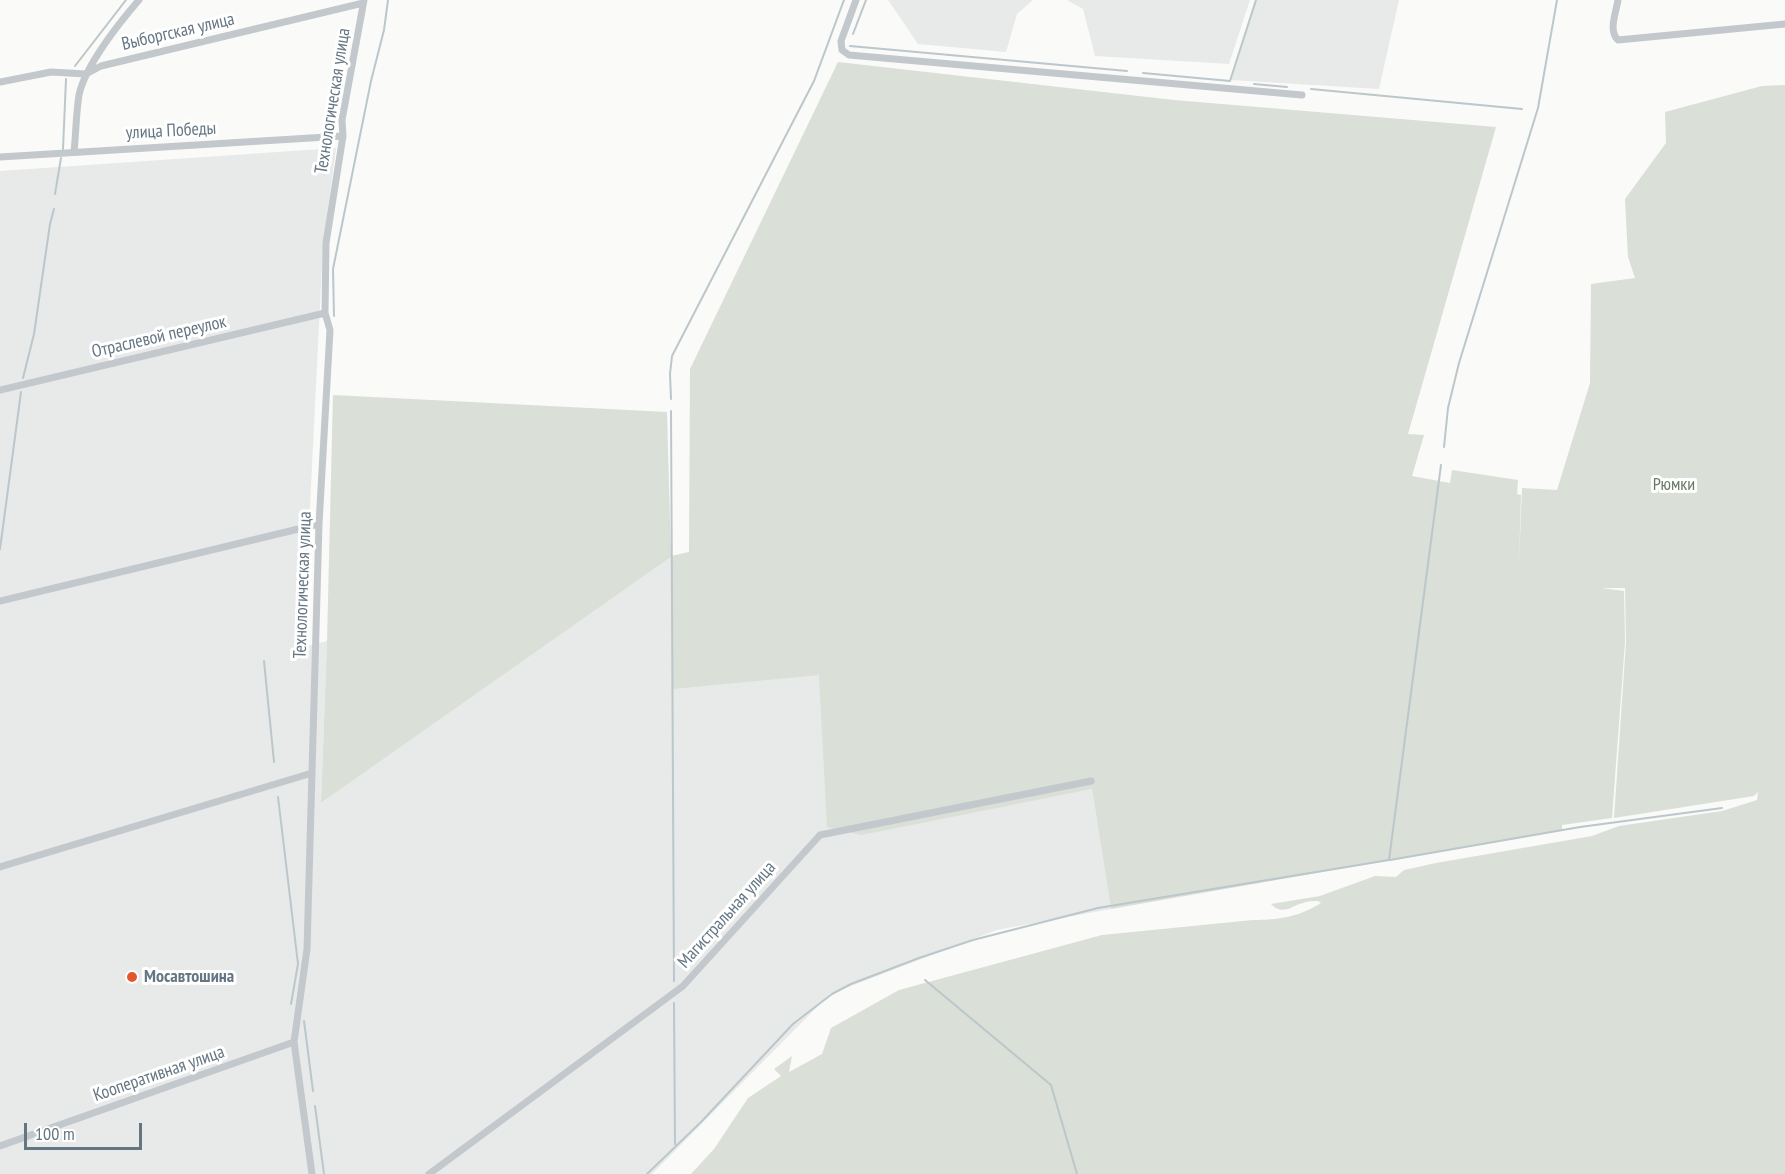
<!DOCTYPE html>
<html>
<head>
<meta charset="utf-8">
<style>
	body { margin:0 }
	#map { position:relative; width:1785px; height:1174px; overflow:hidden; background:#fafaf8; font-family:"PT Sans Narrow",sans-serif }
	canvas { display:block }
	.scale { position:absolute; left:24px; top:1123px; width:118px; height:27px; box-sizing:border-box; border:3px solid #657683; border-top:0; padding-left:8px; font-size:18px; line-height:21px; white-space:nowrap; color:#657683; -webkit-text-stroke:4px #fff; paint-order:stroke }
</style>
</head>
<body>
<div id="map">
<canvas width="1785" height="1174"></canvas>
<div class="scale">100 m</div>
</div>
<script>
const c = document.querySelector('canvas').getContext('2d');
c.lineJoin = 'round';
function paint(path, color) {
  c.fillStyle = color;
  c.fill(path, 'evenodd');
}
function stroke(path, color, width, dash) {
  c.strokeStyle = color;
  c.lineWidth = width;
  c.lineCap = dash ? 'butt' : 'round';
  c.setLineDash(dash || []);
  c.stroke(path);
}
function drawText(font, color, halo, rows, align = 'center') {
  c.font = font + ' "PT Sans Narrow",sans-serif';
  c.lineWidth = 6;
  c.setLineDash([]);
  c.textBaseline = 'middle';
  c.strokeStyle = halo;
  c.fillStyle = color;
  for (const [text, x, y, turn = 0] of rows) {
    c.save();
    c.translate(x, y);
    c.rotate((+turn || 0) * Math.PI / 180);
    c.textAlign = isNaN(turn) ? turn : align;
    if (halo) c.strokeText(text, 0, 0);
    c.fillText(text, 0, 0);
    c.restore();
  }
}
paint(new Path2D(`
	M888,0H1033L1017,14L1006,52L918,44Z
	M1067,0H1250L1229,64L1095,56L1083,9Z
	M1256,0H1399L1379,89L1230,80Z
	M336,148L323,245L303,647L327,641L321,803L671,557L819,675L978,811L1092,789L1111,909L997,930L830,994L652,1174H0V171Z`), '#e8e9e9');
paint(new Path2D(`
	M838,62L1174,100L1496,127L1408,434L1424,435L1412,476L1450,483L1452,470L1518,480L1517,494L1521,495L1519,563L1522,488L1557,490L1590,383L1591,284L1635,278L1628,257L1625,199L1666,143L1665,112L1762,86L1785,85V1174H691L714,1149L748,1098L781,1076L774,1069L792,1056L789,1072L822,1054L831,1028L899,990L1102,935L1253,920C1278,920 1299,917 1321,903L1318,901C1314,901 1308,901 1303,903C1291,906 1283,916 1271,904L1320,896L1375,876L1396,877L1404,870L1436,863L1592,836L1619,826L1722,811L1757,800L1758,792L1754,796L1614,818L1626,642L1625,588H1601L1624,591L1625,642L1612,818L1562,825V830L1111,909L1092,789L861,835L827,827L819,675L673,689L671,557L321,803L327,641L333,395L667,412L671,556L689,552L690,369Z`), '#dadfd7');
stroke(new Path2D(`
	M853,34L866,0
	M850,46L1127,71
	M75,66L126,0
	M1143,73L1230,81L1256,0
	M1254,84L1287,87
	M1311,89L1522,109
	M63,149L66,79
	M55,194L61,158
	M334,316L333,269L371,81L384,30L388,0
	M23,378L34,334L50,224L54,209
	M671,399L670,374L672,356L814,81L844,0
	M671,411L674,981
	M1444,447L1448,408L1459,363L1538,108L1557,0
	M0,549L21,392
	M264,661L274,762
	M278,797L298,964L291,1004
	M1390,860L1580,827L1722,808
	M925,980L1051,1085L1077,1174
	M674,1003L675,1144
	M304,1021L313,1091
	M315,1106L324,1174
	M647,1174L701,1122L793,1024L832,994L851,984L919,958L973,940L1098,908L1389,860L1441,465`), '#bbc7cb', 2);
stroke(new Path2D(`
	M856,0L841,41L842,50L849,55L1302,95
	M1618,0C1616,13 1608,31 1618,40L1785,24
	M0,82L51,72L86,74L101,66L363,3
	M74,152C76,133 76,114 79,95C85,66 119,23 139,0
	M0,157L343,136
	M0,390L325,313
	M0,601L319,524
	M0,867L312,773
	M0,1146L294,1042
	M312,1174L294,1042L307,949L319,524L330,330L325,313L326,243L343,136L342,120L364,0
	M429,1174L683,986L820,835L1091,781`), '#c3c8cc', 7);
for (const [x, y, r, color] of [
	[132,977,6,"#e4572e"]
]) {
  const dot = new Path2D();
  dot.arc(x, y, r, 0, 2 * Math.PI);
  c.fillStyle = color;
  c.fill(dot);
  stroke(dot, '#fff', 2);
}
drawText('18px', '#657683', '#fff', [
	["Выборгская улица",178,32,-13],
	["Технологическая улица",333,101,-81],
	["улица Победы",171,131,-3],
	["Отраслевой переулок",159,337,-13],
	["Технологическая улица",303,585,-88],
	["Магистральная улица",727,915,-48],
	["Кооперативная улица",159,1074,-19]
]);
drawText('18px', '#687a64', '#fff', [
	["Рюмки",1674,485]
]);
drawText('bold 18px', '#657683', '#fff', [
	["Мосавтошина",144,977]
], 'left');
</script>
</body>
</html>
